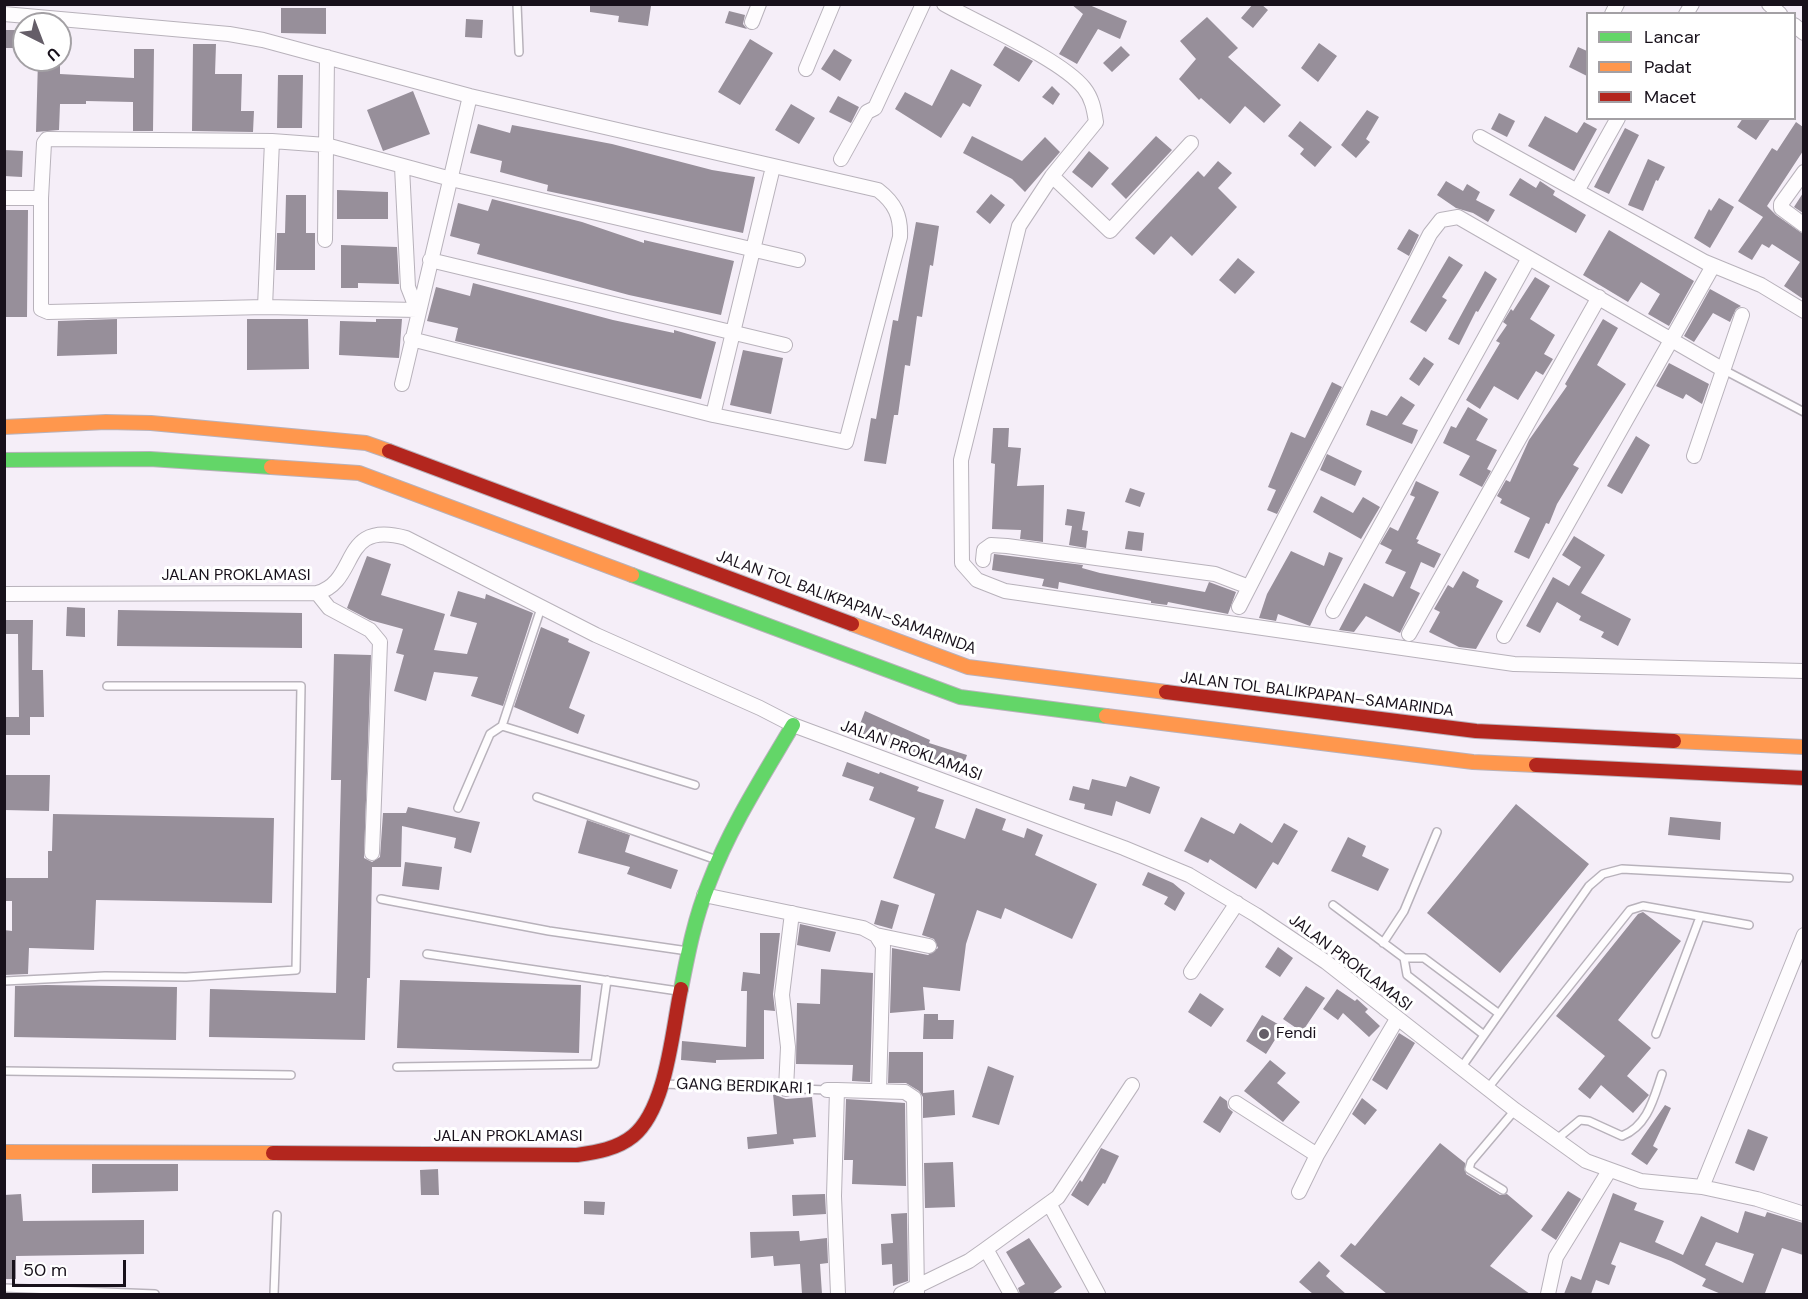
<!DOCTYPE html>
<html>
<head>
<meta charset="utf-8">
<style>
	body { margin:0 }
	#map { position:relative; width:1808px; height:1299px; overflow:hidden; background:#f5eef8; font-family:"DM Sans",sans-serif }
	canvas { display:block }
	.frame { position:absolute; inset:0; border:6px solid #18111b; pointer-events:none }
	.legend { position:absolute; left:1586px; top:12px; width:210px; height:108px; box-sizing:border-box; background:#fff; border:2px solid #a3a0a4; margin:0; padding:8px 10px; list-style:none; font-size:18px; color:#18111b }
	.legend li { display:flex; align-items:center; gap:12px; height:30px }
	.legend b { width:30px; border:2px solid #a3a0a4 }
	.north { position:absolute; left:12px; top:12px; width:60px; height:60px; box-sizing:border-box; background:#fff; border:2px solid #a3a0a4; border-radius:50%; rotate:138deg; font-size:16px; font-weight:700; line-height:24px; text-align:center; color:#18111b }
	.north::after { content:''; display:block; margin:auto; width:21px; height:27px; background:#655e68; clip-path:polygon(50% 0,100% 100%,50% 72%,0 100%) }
	.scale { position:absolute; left:12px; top:1260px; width:114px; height:27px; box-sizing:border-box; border:3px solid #18111b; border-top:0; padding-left:8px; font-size:18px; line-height:21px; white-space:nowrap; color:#18111b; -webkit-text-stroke:4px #fff; paint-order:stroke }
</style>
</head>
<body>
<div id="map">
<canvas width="1808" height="1299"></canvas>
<div class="frame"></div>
<ul class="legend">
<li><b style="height:8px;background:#63d668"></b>Lancar</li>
<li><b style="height:8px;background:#ff974d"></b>Padat</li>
<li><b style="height:8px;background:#b3261e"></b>Macet</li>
</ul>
<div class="north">U</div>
<div class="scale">50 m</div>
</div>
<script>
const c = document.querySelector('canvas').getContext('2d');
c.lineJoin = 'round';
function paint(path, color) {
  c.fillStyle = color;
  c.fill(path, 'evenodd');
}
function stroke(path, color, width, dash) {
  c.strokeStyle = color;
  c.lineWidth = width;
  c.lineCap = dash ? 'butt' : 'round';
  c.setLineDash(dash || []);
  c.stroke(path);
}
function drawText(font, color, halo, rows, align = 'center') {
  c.font = font + ' "DM Sans",sans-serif';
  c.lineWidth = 6;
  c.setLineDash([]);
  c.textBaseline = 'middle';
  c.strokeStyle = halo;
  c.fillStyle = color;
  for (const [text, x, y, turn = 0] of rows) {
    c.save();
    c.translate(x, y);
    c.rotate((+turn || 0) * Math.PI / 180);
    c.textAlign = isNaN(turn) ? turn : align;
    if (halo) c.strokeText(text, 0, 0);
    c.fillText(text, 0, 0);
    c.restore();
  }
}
paint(new Path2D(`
	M590,4L651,6L648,26L618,22L619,16L590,12Z
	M1071,4H1087L1127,21L1120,39L1098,29L1077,64L1059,54L1083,14Z
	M1253,4H1261L1268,10L1253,28L1241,18Z
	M281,8H326V34L281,33Z
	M729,11L745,15L743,24L747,29L725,23Z
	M1207,17L1238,48L1228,57L1281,105L1264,123L1245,106L1230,124L1201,98L1199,100L1179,79L1196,59L1180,41Z
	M466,19L483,20L482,38L465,37Z
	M4,30H24V48H4Z
	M750,39L773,53L740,105L718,92Z
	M1319,43L1337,56L1318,82L1301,68Z
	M193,44H216L215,74H242L241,111H254L253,132L192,131Z
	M1005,46L1033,61L1019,82L993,65Z
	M1121,46L1130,55L1112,72L1103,63Z
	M1578,47L1587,51V76L1569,67Z
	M134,49H154L153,131H133V102L86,101V104H60L59,130L36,132L38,60H60V74L134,78Z
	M834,49L852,60L840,81L821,69Z
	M951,69L982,85L970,107L963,103L941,138L895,109L905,92L932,106Z
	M278,75H303L302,128H277Z
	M1052,86L1060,94L1053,105L1042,97Z
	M413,91L430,134L383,151L367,110Z
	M838,96L859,107L851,123L829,112Z
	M791,104L815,118L799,144L775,130Z
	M1367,110L1379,117L1366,139L1370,142L1356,158L1341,145Z
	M1499,113L1515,121L1507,137L1491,129Z
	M1545,116L1577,133L1584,122L1597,129L1574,171L1528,146Z
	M1743,118H1771L1756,140L1737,127Z
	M1300,121L1332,147L1315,167L1300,154L1304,149L1288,136Z
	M1796,122L1803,127V151L1767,206L1776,215L1803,234V299L1784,286L1800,262L1772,244L1769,248L1762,244L1752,260L1738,252L1763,217L1738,201L1772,148L1777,151Z
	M478,124L510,133L512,125L612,144L712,170L755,177L743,233L547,191L548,185L500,172L502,161L470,153Z
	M1625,128L1639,135L1609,194L1594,187Z
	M972,136L1022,161L1045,137L1060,152L1025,192L1012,179L963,153Z
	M1156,136L1172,150L1126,199L1111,184Z
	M4,150L23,151L22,177L4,176Z
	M1089,151L1109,168L1092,188L1072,172Z
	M1648,159L1665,167L1658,181L1656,180L1643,211L1628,205Z
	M1218,161L1232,173L1218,188L1237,207L1192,256L1171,236L1154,255L1135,238L1198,171L1204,177Z
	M1520,178L1536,188L1540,181L1555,191L1553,195L1586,215L1576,233L1509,195Z
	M1446,181L1463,191L1467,184L1480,192L1476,200L1495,210L1488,222L1473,213L1456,208L1437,195Z
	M337,190L388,192V219H337Z
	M1803,193V213L1794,207Z
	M991,194L1005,205L990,224L976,212Z
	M286,195H306V233H315V270H276L277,233H285Z
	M1719,198L1734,207L1710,248L1694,238L1709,209L1711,211Z
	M492,199L582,222L644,243V240L734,261L721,315L629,295L477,254L480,244L450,236L458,203L488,211Z
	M5,210H28L27,317H4Z
	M916,222L939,226L933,266L930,265L922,317L917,316L910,366L905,365L898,415H894L886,464L864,461L871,418L876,419L893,320L898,321Z
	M1409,229L1419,235L1409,256L1397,249Z
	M1609,230L1694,281L1669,326L1648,314L1660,294L1641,282L1628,302L1583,275Z
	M341,245L397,247L399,284L358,283V288H341Z
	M1449,256L1463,265L1442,297L1447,300L1426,332L1410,322Z
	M1238,258L1255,272L1235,294L1219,280Z
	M1485,271L1497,279L1478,312L1476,311L1459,345L1448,339Z
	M1535,277L1550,286L1530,319L1555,335L1544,354L1553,359L1543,375L1536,371L1518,400L1494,386L1480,409L1466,400L1500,343L1496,341L1507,325L1503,322L1511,309L1513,311Z
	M473,283L613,320L674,333V330L716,342L701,399L455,341L458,328L427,321L436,287L470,296Z
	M1710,289L1741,306L1736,309L1730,322L1713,313L1694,342L1684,336Z
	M117,319V354L57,356L58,321Z
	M247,319H308L309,369L247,370Z
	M376,319H402L399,358L339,355L340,321L376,322Z
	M1603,319L1618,328L1597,365L1626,384L1573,465L1579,468L1557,504L1549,524L1546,523L1529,559L1514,552L1530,518L1500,503L1502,499L1497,496L1506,480L1510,482L1529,440L1567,386L1565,384Z
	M743,350L783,358L771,414L730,405Z
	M1424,357L1434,364L1419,386L1409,379Z
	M1669,363L1709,384L1702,404L1686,394L1683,399L1656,386Z
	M1332,382L1342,387L1277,514L1267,510L1276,490L1268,487L1291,432L1305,438Z
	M1401,396L1415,405L1402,424L1418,430L1412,444L1366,425L1371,410L1387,416Z
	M1468,407L1488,419L1476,440L1497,450L1487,469L1491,471L1482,487L1459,475L1470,456L1443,443L1451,426L1456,428Z
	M993,428H1009L1008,447L1021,448L1017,486L1044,485L1043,542L1020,539L1021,530L992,529L995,464L991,463Z
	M1636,436L1650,445L1622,494L1607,486Z
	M1327,454L1362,471L1355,486L1320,470Z
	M1416,481L1439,492L1416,539L1419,540L1417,543L1441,554L1434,568L1421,562L1410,588L1420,593L1400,633L1366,616L1354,632L1339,630L1364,583L1393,597L1406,572L1385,563L1392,550L1380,544L1390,527L1398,531L1415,497L1410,495Z
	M1130,488L1145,493L1140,507L1125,502Z
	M1321,496L1353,513L1363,497L1380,507L1361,539L1313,512Z
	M1067,509L1085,512L1082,530L1088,531L1086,548L1069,545L1072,526L1065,525Z
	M1128,531L1144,533L1142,551L1125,549Z
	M1574,536L1605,555L1581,593L1631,619L1618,646L1601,637L1604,632L1579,620L1581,616L1557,602L1540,633L1526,626L1553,577L1569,586L1581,567L1562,555Z
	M1291,551L1324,566L1329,552L1343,558L1310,626L1278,614L1276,621L1259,618L1267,594Z
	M994,554L1083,565L1082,568L1100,573L1205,592L1209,582L1236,592L1228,614L1168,602L1167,605L1151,603V601L1059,582L1058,589L1042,586L1044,579L992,570Z
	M367,556L391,564L381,595L445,614L434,650L467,654L477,623L450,616L458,591L485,599L486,594L533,613L503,706L471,696L478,677L434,672L426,701L394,691L404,655L396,653L403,629L370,620L347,608Z
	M1463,571L1479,580L1476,587L1503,601L1476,649L1459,647L1429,632L1440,612L1434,609L1448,585L1453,588Z
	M67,607L85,608V637L66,636Z
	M118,610L302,613V648L117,646Z
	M4,620H33L32,670H43L44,717H19L18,634H4Z
	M541,627L569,639L568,642L590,652L569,708L585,715L578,734L514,707Z
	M334,654L371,655L364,858L372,862L380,857L383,813H406L408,807L480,822L471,853L454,848L456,838L402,826L401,867H372L370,978H367L365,1040L209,1037L210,989L336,993L341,780H331Z
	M865,711L930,740L929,743L967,755L961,773L908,754L909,751L872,735L871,738L857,732Z
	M4,717H30V735H4Z
	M847,762L879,774L880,772L919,787L917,791L944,800L935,828L965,839L976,808L1006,819L1002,830L1024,838L1027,828L1043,835L1035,855L1097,884L1072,939L1005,908L1001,919L977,910L966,944L960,991L923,987L925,1010L890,1013L892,948L928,955L938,948L934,939L922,935L935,894L893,878L915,818L869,800L874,787L842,776Z
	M4,775H50L49,811L4,810Z
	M1130,776L1160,787L1150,814L1116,801L1112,816L1084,809L1085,804L1069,800L1073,786L1089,790L1092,779L1126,787Z
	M1516,804L1589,864L1500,973L1427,913Z
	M53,814L274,818L272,903L96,900L94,950L29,948L28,974L4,975V930L12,931V901H4V878H48V851H52Z
	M1201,817L1234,834L1240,823L1272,843L1284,823L1298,831L1278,865L1273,862L1256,889L1210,859L1208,863L1184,851Z
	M1670,817L1721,822L1720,840L1668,835Z
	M587,820L630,835L625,852L678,870L671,889L627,874L630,867L578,853Z
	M1348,837L1366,846L1362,856L1389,869L1378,891L1331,871Z
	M405,862L442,867L439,890L402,886Z
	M1148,872L1173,883L1185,893L1175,911L1164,904L1168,897L1142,885Z
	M881,900L899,905L892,929L874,924Z
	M1643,912L1681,941L1618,1020L1651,1048L1627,1076L1649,1095L1633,1113L1601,1085L1590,1099L1578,1089L1605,1056L1556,1016L1638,914Z
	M800,924L836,932L830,952L797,945Z
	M760,933H780L773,994L775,1011L764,1010V1059L716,1060V1063L681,1060L682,1041L746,1047L747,991H741L743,972L760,974Z
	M1278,947L1293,958L1280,977L1265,967Z
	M821,969L873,973L870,1082L852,1081L853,1065L796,1064L797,1003L820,1004Z
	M400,980L581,985L579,1053L397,1048Z
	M46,985L177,987L176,1040L14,1037L15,986Z
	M1306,986L1325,998L1302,1032L1283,1019Z
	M1337,989L1355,1001L1357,999L1368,1009L1365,1012L1380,1026L1369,1037L1343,1013L1338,1020L1323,1009Z
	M1200,993L1224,1009L1211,1027L1188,1012Z
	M924,1014H938V1020H954L953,1039H923Z
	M1262,1015L1283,1027L1266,1054L1246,1041Z
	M1399,1033L1415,1043L1387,1090L1372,1080Z
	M889,1052H923V1093L954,1090L955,1115L923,1118V1097L919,1091L906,1083H888Z
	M1270,1060L1286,1073L1277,1083L1300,1102L1283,1122L1244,1091Z
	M988,1066L1014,1076L999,1125L972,1117Z
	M773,1094L786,1099L812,1097L816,1137L793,1139L794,1144L748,1149L747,1137L777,1134Z
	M1220,1096L1227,1101L1228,1108L1233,1112L1220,1133L1203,1122Z
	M1362,1098L1377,1110L1365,1125L1352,1114Z
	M846,1099L905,1103L906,1186L852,1184L853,1160H844Z
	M1665,1105L1671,1108L1653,1146L1658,1149L1647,1165L1631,1154Z
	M1748,1129L1768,1137L1754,1171L1735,1163Z
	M1440,1143L1465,1163L1466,1174L1500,1195L1507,1194L1533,1216L1490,1266L1530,1294H1387L1340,1256L1351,1243L1355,1246Z
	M1101,1148L1119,1156L1105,1184L1103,1183L1088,1206L1071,1195L1080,1180L1082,1182Z
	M953,1162L955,1207L925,1208L924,1163Z
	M92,1164H178V1191L92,1193Z
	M438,1169L439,1195H421L420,1170Z
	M1568,1191L1581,1199L1556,1240L1541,1230Z
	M1613,1193L1637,1203L1634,1210L1664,1221L1655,1242L1683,1255L1701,1216L1738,1233L1745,1211L1765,1217L1767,1212L1803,1223V1255L1782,1248L1765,1293L1768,1294H1721L1702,1286L1706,1279L1671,1261L1620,1242L1611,1264L1616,1266L1609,1285L1596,1280L1591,1294H1564L1571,1276L1581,1280ZM1716,1242L1754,1254L1743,1283L1705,1265Z
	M21,1194L23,1221L144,1220V1254L16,1256V1279H4V1195Z
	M825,1194L826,1214L793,1216L792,1195Z
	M584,1201L605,1202L604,1215L584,1214Z
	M907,1213L908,1281L893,1286L892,1264L882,1265L881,1244L893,1243L891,1214Z
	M799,1231L800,1241L827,1238L828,1263L820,1264L822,1294H802L800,1264L774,1266L773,1256L751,1258L750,1232Z
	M1029,1238L1062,1287L1052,1294H1020L1018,1288L1025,1284L1006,1252Z
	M1319,1261L1330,1271L1326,1276L1346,1294H1313L1299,1282Z`), '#978f9a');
const lane = new Path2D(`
	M517,4L519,52
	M1724,370L1804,412
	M502,726L541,608
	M537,797L717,860
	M458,808L490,734L502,726L695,785
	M381,899L549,931L688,951
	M1333,905L1404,958H1424L1498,1013
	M1383,943L1404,911L1437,832
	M427,954L678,991
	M1404,958L1407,975L1484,1035
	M4,981L105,976L186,977L296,970L301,686H107
	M1656,1034L1700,917
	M397,1067L595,1064L607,980
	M1461,1068L1589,886L1603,874L1622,869L1789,878
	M4,1071L291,1075
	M663,1084L827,1090
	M1488,1088L1630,910L1643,906L1749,925
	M1557,1139L1580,1120L1589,1121L1622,1136C1648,1126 1654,1097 1662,1074
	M1503,1190L1469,1169L1471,1162L1515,1110
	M4,1288L155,1294
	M274,1294L277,1215`);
const street = new Path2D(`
	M944,4C979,24 1061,59 1084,88C1092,98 1094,109 1096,122L1052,176L1019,226L961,460L962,563L977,580L1005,591L1514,664L1804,671
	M1769,4L1780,14
	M4,14L229,34L263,40L470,96L878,190C895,203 901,216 900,237L846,442L713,415L411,339
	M1612,14L1617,4
	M1686,14L1692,4
	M752,22L759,4
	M1794,25L1804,33
	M806,69L833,4
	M1480,137L1705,262L1761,285L1804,311
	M841,159L867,112L875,108L923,4
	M402,167L408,287L417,310L265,307L48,312L41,309V198L44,143L47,139L272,141L326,145L451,179L798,260
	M1804,172L1781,204V208L1804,225
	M1052,176L1110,231L1191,143
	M1577,191L1618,118
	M4,198H41
	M325,240L327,57
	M430,260L785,345
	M265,307L272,141
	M402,384L470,96
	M713,415L773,167
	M1694,456L1742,315
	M983,560L984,550L991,545L1007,546L1215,574L1249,587
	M317,593L329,608L370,630L380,642L372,853
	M4,594L317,593C360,581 339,519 406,538L596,635L760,708L793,725L1124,848L1189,875L1256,915L1326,962L1515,1110L1586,1161L1641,1181L1702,1187L1757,1199L1804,1214
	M1239,607L1430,234L1441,220L1458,217L1722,369
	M1333,611L1529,258
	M1409,634L1599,297
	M1504,636L1713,266
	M704,895L863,928L876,935L883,946L879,1091
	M876,935L929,946
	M1191,972L1237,903
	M786,1089L788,1047L782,995L792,913
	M827,1090H837L834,1196L838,1294
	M837,1090L905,1092L914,1098L917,1294
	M1236,1103L1317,1155L1397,1019
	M1702,1187L1804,935
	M1299,1192L1317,1155
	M1050,1205L1098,1294
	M986,1249L1058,1197L1132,1085
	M901,1294L969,1261L986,1249L1011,1294
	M1548,1294L1556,1257L1609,1171`);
const fast = new Path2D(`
	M4,460L150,459L271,467
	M632,575L960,697L1106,716
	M681,989C688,953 695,917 709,883C730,827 763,776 793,725`);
const slow = new Path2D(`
	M4,427L106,422L151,423L366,443L389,451
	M271,467L359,473L632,575
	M852,624L968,667L1166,692
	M1106,716L1473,762L1536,765
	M1674,741L1804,747
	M4,1152L273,1153`);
const jam = new Path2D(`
	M389,451L852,624
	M1166,692L1476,731L1674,741
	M1536,765L1804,778
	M273,1153L577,1155C597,1152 617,1149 633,1136C667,1108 672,1030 681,989`);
stroke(lane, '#b8b2bb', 10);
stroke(street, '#b8b2bb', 16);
stroke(fast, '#b8b2bb', 16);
stroke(slow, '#b8b2bb', 16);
stroke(jam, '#b8b2bb', 16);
stroke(lane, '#fefcfe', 7);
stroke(street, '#fefcfe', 14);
stroke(fast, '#63d668', 14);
stroke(slow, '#ff974d', 14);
stroke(jam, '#b3261e', 14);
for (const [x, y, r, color] of [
	[1264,1034,6,"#655e68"]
]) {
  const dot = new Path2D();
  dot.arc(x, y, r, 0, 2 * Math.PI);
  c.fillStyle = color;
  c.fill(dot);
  stroke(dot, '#fff', 2);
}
drawText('16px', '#18111b', '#fff', [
	["JALAN PROKLAMASI",236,576],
	["JALAN TOL BALIKPAPAN–SAMARINDA",846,603,20],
	["JALAN TOL BALIKPAPAN–SAMARINDA",1317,695,7],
	["JALAN PROKLAMASI",911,751,20],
	["JALAN PROKLAMASI",1350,963,37],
	["GANG BERDIKARI 1",744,1087,2],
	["JALAN PROKLAMASI",508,1137]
]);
drawText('16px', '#18111b', '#fff', [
	["Fendi",1276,1034]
], 'left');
</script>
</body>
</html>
